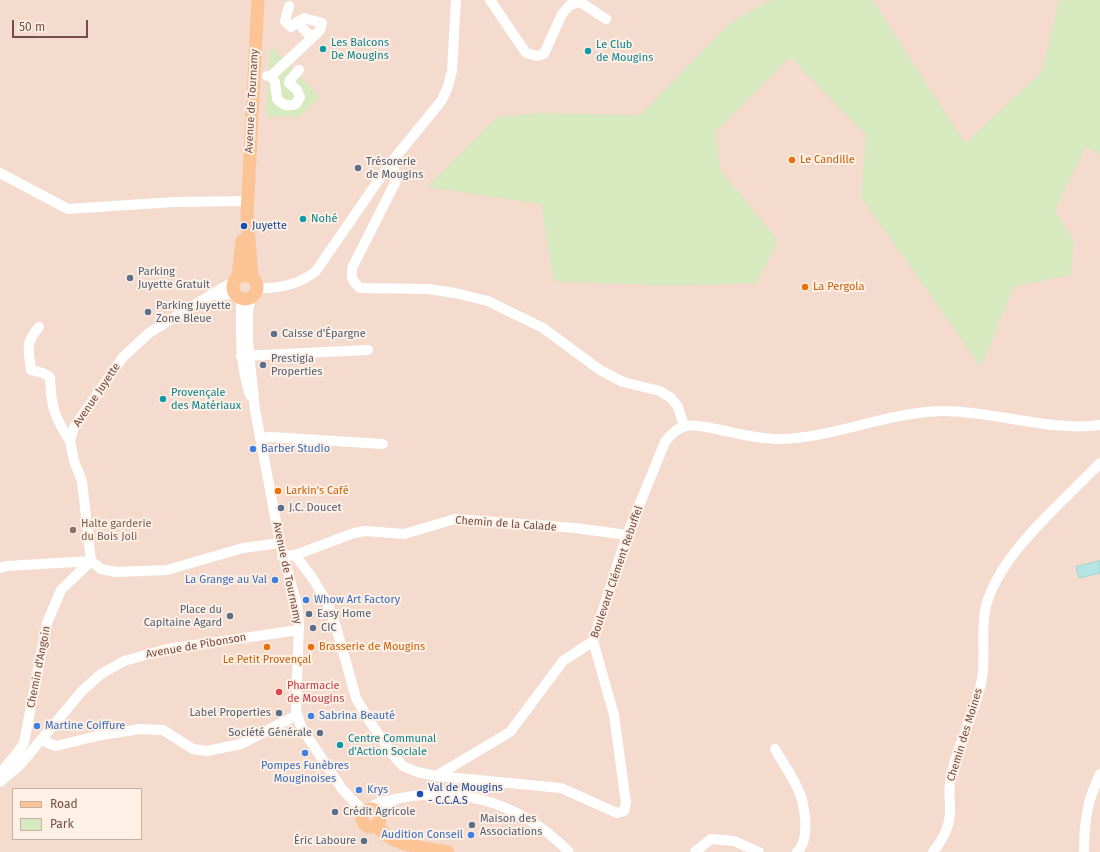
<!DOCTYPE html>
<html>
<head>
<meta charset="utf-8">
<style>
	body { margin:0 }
	#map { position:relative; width:1100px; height:852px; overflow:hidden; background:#fcebde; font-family:"Fira Sans",sans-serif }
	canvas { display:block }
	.legend { position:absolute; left:12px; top:788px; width:130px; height:52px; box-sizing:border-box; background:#fff0e5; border:1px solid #c7afa6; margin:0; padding:5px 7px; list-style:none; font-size:12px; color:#724e47 }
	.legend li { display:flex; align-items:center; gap:8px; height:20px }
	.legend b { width:20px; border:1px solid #c7afa6 }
	.scale { position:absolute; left:12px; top:20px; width:76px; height:18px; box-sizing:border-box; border:2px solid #724e47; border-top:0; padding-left:5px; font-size:12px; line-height:14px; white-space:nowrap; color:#724e47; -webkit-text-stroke:3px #fff0e5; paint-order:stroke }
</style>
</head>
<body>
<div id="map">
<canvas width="1100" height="852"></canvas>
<ul class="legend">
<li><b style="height:5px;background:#fcc495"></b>Road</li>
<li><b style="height:11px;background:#d7e9be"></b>Park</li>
</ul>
<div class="scale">50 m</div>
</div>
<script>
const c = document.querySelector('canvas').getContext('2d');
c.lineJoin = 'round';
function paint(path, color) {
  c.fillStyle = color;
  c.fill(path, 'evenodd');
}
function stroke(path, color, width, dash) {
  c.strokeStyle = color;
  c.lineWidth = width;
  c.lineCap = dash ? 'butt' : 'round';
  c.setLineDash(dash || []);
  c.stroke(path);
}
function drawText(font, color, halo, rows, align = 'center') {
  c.font = font + ' "Fira Sans",sans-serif';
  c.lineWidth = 4;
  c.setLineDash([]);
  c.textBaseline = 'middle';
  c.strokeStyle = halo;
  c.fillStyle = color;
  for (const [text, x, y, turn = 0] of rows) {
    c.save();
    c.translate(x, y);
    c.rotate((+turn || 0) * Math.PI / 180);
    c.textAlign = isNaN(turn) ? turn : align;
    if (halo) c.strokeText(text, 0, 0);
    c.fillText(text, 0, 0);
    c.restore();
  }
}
paint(new Path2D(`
	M0,0H1100V852H0ZM13,789H141V839H13Z`), '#f4dbcd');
paint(new Path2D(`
	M771,0H872L965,143L1042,72L1059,0H1100V155L1086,146L1055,210L1074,241L1071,275L1014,286L981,367L861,197L866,135L790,57L715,132L721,171L778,241L756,283L669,286L554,281L541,204L427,187L497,117L540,113L640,115L731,22Z
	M270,46L320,97L299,117L266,116Z`), '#d7e9be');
const water = new Path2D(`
	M1100,561V573L1079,578L1076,567Z`);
paint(water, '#b4e5e3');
stroke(water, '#9ad7d5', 1);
stroke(new Path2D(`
	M490,0L526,53L537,56L544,54L562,14L570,5L580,2L606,19
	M297,22L304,18L322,23L320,30L312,38
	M267,76H271L312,38L297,22L291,27L285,21L289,6
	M271,76L275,82L277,99C283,105 287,107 296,104L300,97L297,90L289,83L290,80L299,70
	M390,164L394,169L396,181L353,266C350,276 352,281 360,288L428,289L455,293L488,301L543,328L600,370L623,382L660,391L671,398L678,407L684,426
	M0,173L68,209L174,202L248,201
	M256,288C279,289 299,285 316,271L389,165L442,100L448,86L452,71L456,0
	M213,295L235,294
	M251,297L248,311V342L255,410L280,543L297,605L299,623L296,709L300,724L307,736L342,789L364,812
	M241,298C241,333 239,361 250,395
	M39,327C24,344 29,350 31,370L43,373L50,377C51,406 54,417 70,441
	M241,356L368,350
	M260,438L271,437L383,444
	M295,555L354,533L365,531L404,534L455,519L575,528L627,535
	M282,556L295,555L313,579L327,602L337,630L356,698L370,722L393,755L403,766L417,772L436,776L561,788L617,813L624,811L626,803L614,715L593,641L627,535L665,442C680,421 693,424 716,429C736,433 757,439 779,439C834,438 888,412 943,411C994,411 1051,432 1100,425
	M0,568L7,566L91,561L101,569L116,572L167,570L243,548L280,543
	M41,740L56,746L101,735L140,729L163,730L193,749L207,751L241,744L297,715
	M775,749C782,762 791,774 797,787C805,803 811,839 797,852
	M436,776L510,732L563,661L593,641
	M3,779V770L18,752L24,743L47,623L61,590L91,561L82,481L74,461L70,441L74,427L123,357L149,333L219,290L234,282
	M0,782L20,765L82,691L101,674L124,661L167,649L299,630
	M370,809C377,800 392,800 401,798C466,785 524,806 569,852
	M380,815L387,805L395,800
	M695,852L711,839L734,841L759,852
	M933,852C942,841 949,829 950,814C951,804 948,794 950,784C955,748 975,715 982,679C986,656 980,630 986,606C1000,553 1063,502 1100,463
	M1084,852C1084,822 1087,801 1100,774`), '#fff', 10);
stroke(new Path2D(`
	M233 287a12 12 0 1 1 24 0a12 12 0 1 1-24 0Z
	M238,277L242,241
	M252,277L247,215L258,0
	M362 818a9 9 0 1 1 18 0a9 9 0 1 1-18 0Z
	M377,825C389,846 426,848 448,852`), '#fcc495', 13);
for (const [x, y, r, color] of [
	[323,49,4,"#0f9aa8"],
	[588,51,4,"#0f9aa8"],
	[792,160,4,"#e8710a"],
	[358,168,4,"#5c6f8a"],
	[303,219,4,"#0f9aa8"],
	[244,226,4,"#1a4fb4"],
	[130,278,4,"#5c6f8a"],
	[805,287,4,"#e8710a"],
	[148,312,4,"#5c6f8a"],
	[274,334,4,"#5c6f8a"],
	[263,365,4,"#5c6f8a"],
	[163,399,4,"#0f9aa8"],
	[253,449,4,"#3f7fe0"],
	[278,491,4,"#e8710a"],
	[281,508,4,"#5c6f8a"],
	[73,530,4,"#8d6e63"],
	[275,580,4,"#3f7fe0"],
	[306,600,4,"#3f7fe0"],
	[309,614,4,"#5c6f8a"],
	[230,616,4,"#5c6f8a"],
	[313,628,4,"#5c6f8a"],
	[267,647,4,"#e8710a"],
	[311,647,4,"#e8710a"],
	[279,692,4,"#e0444e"],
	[279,713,4,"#5c6f8a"],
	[311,716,4,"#3f7fe0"],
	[37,726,4,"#3f7fe0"],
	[320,733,4,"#5c6f8a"],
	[340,745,4,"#0f9aa8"],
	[305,753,4,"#3f7fe0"],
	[359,790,4,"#3f7fe0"],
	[420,794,4,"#1a4fb4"],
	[335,812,4,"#5c6f8a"],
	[472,825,4,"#5c6f8a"],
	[471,835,4,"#3f7fe0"],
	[364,841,4,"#5c6f8a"]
]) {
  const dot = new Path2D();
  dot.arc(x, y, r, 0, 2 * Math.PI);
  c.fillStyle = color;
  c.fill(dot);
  stroke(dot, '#fff0e5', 1.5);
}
drawText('11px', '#0d838f', '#fff0e5', [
	["Les Balcons",331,43],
	["De Mougins",331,56],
	["Le Club",596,45],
	["de Mougins",596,58],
	["Nohé",311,219],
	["Provençale",171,393],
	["des Matériaux",171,406],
	["Centre Communal",348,739],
	["d'Action Sociale",348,752]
], 'left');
drawText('11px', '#724e47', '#fff0e5', [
	["Avenue de Tournamy",252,101,-87],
	["Avenue Juyette",97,395,-56],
	["Chemin de la Calade",506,524,4],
	["Boulevard Clément Rebuffel",617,572,-71],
	["Avenue de Tournamy",287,573,78],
	["Avenue de Pibonson",196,646,-10],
	["Chemin d'Angoin",39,667,-79],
	["Chemin des Moines",965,735,-73]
]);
drawText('11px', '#c56008', '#fff0e5', [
	["Le Candille",800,160],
	["La Pergola",813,287],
	["Larkin's Café",286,491],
	["Brasserie de Mougins",319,647],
	["Le Petit Provençal",267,660,"center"]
], 'left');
drawText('11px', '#4e5e75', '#fff0e5', [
	["Trésorerie",366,162],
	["de Mougins",366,175],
	["Parking",138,272],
	["Juyette Gratuit",138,285],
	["Parking Juyette",156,306],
	["Zone Bleue",156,319],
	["Caisse d'Épargne",282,334],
	["Prestigia",271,359],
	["Properties",271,372],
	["J.C. Doucet",289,508],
	["Place du",222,610,"right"],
	["Capitaine Agard",222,623,"right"],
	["Easy Home",317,614],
	["CIC",321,628],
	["Label Properties",271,713,"right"],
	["Société Générale",312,733,"right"],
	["Crédit Agricole",343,812],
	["Maison des",480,819],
	["Associations",480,832],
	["Éric Laboure",356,841,"right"]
], 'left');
drawText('11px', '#164399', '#fff0e5', [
	["Juyette",252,226],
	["Val de Mougins",428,788],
	["- C.C.A.S",428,801]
], 'left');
drawText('11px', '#366cbe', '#fff0e5', [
	["Barber Studio",261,449],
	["La Grange au Val",267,580,"right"],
	["Whow Art Factory",314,600],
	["Sabrina Beauté",319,716],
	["Martine Coiffure",45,726],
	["Pompes Funèbres",305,766,"center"],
	["Mouginoises",305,779,"center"],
	["Krys",367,790],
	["Audition Conseil",463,835,"right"]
], 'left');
drawText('11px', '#785e54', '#fff0e5', [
	["Halte garderie",81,524],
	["du Bois Joli",81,537]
], 'left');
drawText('11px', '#be3a42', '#fff0e5', [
	["Pharmacie",287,686],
	["de Mougins",287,699]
], 'left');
</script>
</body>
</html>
